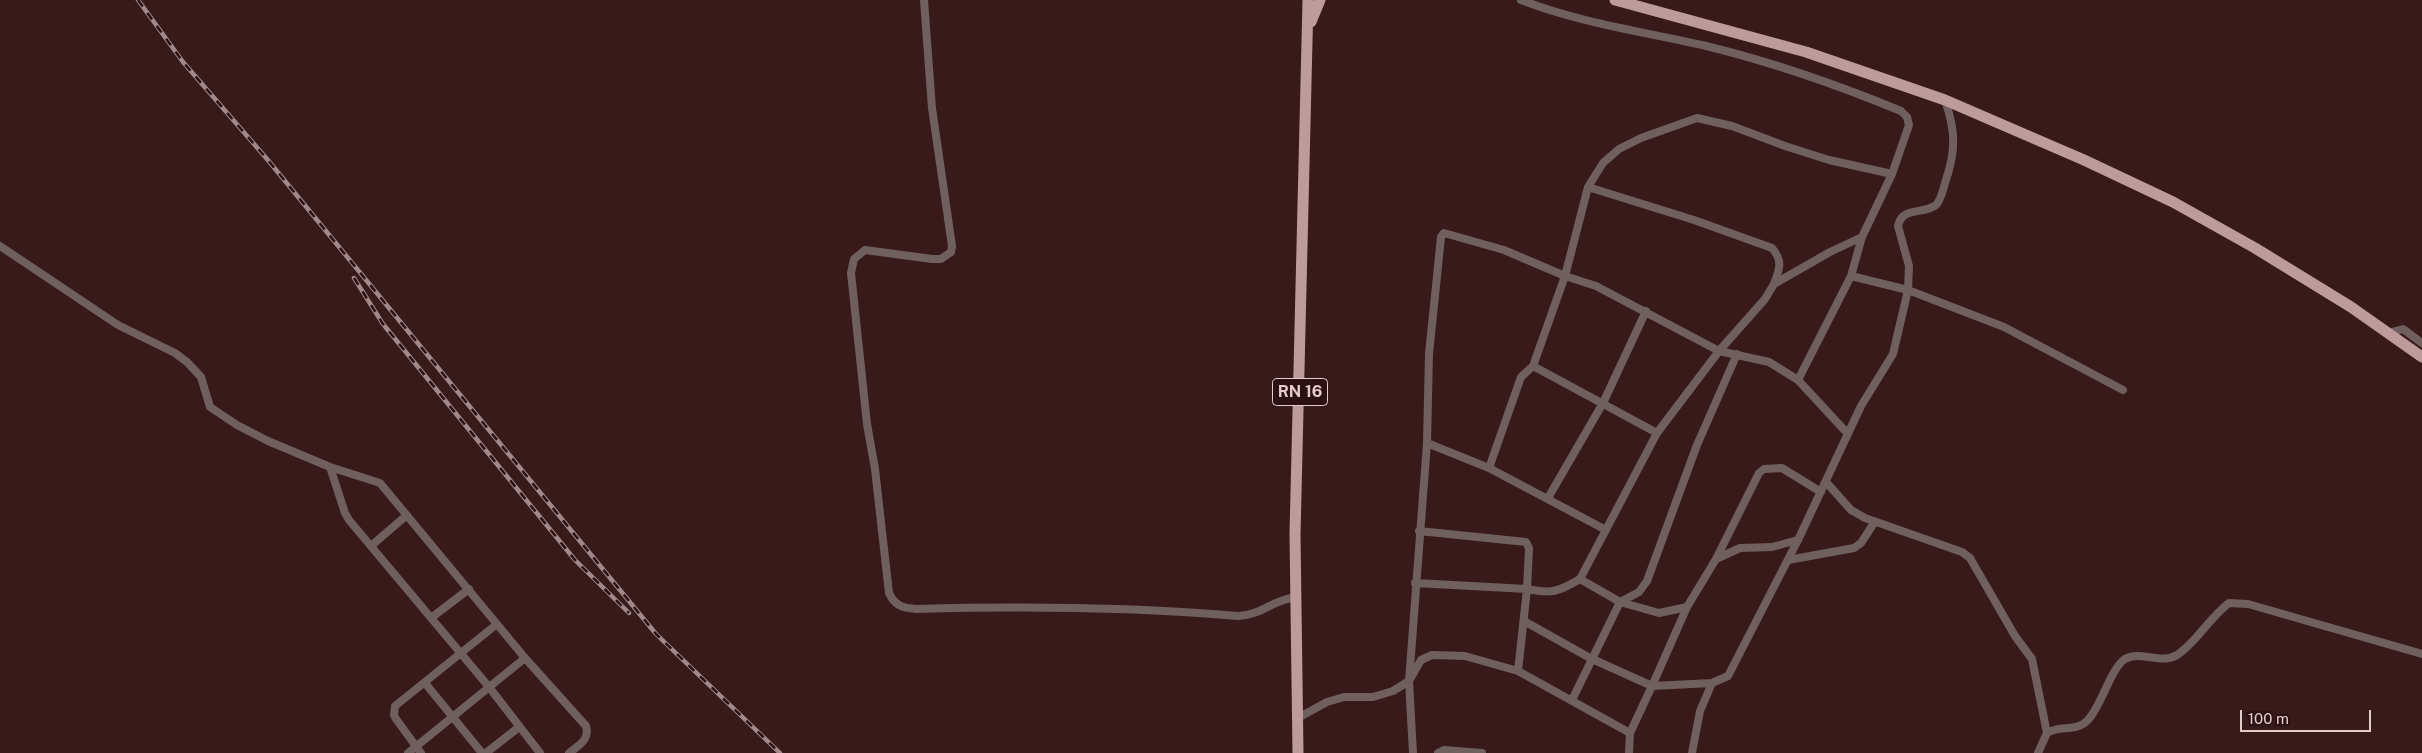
<!DOCTYPE html>
<html>
<head>
<meta charset="utf-8">
<style>
	body { margin:0 }
	#map { position:relative; width:2422px; height:753px; overflow:hidden; background:#381a1a; font-family:"Public Sans",sans-serif }
	canvas { display:block }
	.scale { position:absolute; left:2240px; top:710px; width:131px; height:22px; box-sizing:border-box; border:2px solid #e3cdcc; border-top:0; padding-left:6px; font-size:15px; line-height:18px; white-space:nowrap; color:#e3cdcc; -webkit-text-stroke:4px #2d1011; paint-order:stroke }
</style>
</head>
<body>
<div id="map">
<canvas width="2422" height="753"></canvas>
<div class="scale">100 m</div>
</div>
<script>
const c = document.querySelector('canvas').getContext('2d');
c.lineJoin = 'round';
function stroke(path, color, width, dash) {
  c.strokeStyle = color;
  c.lineWidth = width;
  c.lineCap = dash ? 'butt' : 'round';
  c.setLineDash(dash || []);
  c.stroke(path);
}
function drawText(font, color, halo, rows, align = 'center') {
  c.font = font + ' "Public Sans",sans-serif';
  c.lineWidth = 5;
  c.setLineDash([]);
  c.textBaseline = 'middle';
  c.strokeStyle = halo;
  c.fillStyle = color;
  for (const [text, x, y, turn = 0] of rows) {
    c.save();
    c.translate(x, y);
    c.rotate((+turn || 0) * Math.PI / 180);
    c.textAlign = isNaN(turn) ? turn : align;
    if (halo) c.strokeText(text, 0, 0);
    c.fillText(text, 0, 0);
    c.restore();
  }
}
stroke(new Path2D(`
	M924,0L932,108L952,246L951,252L941,259H932L865,250L854,259L851,273L867,424L875,469L889,593C895,606 903,608 916,609C1024,606 1131,607 1238,616C1262,615 1272,600 1296,597
	M1521,0C1580,23 1645,32 1706,46C1772,62 1838,85 1901,111L1907,117L1909,125L1892,174L1862,237L1851,276L1798,380
	M1588,187L1694,220L1772,248C1783,261 1780,268 1774,284
	M0,246L118,325L175,353L187,362L201,377L210,407L237,425L268,441L330,467L380,483L525,658L586,726C590,740 579,745 569,753
	M1851,276L1908,290L2004,327L2123,390
	M2388,333L2403,329L2422,343
	M1533,366L1657,433
	M1427,443L1489,468L1606,530
	M330,467L345,513L349,520L489,687L540,753
	M1489,468L1521,377L1533,366L1565,276L1588,187L1603,163L1619,149L1641,138L1697,118L1732,126L1785,146L1829,160L1892,174
	M1826,482L1851,510L1865,518L1962,552L1970,558L2015,636L2032,659L2047,733L2038,753
	M1548,498L1603,403L1646,311
	M371,546L407,515
	M1716,559L1759,473L1764,469L1782,468L1821,492
	M1788,560L1854,548L1861,543L1874,523
	M1580,579L1657,433L1719,351L1765,299L1774,284L1830,252L1862,237
	M1415,583L1527,589L1529,548L1526,542L1419,531
	M431,618L469,589
	M1524,621L1590,658L1652,686L1687,607
	M1518,671L1527,589C1552,594 1558,592 1580,579L1620,602L1639,592L1647,581L1697,445L1737,354
	M425,683L482,753
	M1572,700L1620,602L1659,613L1687,607L1716,559L1740,548L1772,547L1798,540
	M1296,719L1327,702L1344,697H1373L1393,691L1409,681L1421,660L1432,655L1465,656L1518,671L1630,733L1629,753
	M1630,733L1652,686L1712,683L1728,676L1798,540L1861,406L1893,354L1908,290L1909,266L1898,226C1902,206 1923,215 1936,205C1941,200 1943,190 1945,183C1956,151 1956,132 1945,100
	M2047,733C2059,725 2076,732 2087,721C2102,706 2110,669 2125,659C2140,650 2161,665 2177,655C2196,643 2210,617 2229,603L2248,604L2422,654
	M408,753L525,658
	M421,753L396,719L394,715L395,706L497,624
	M486,753L519,727
	M1413,753L1409,681L1427,443L1429,354L1441,237L1444,233L1504,250L1565,276L1596,286L1719,351L1769,362L1798,380L1848,434
	M1438,753L1444,750L1482,753
	M1692,753L1700,711L1712,683`), '#705f5f', 8);
stroke(new Path2D(`
	M1615,0L1806,52L1945,100L2084,160L2173,202L2255,248L2351,307L2422,357
	M1311,22L1320,0
	M1298,753L1295,534L1308,0`), '#bd9b9a', 11);
const rail = new Path2D(`
	M138,0L183,62L267,159L656,634L780,753
	M354,278L383,324L575,560L629,613`);
stroke(rail, '#a28989', 4.5);
stroke(rail, '#2d1011', 2.5, [8]);
for (const [x, y, w] of [
	[1300,392,55]
]) {
  const box = new Path2D();
  box.roundRect(x - w / 2, y - 13.5, w, 27, 4);
  c.fillStyle = '#2d1011';
  c.fill(box);
  stroke(box, '#e3cdcc', 1);
}
drawText('bold 16px', '#e3cdcc', null, [
	["RN 16",1300,392]
]);
</script>
</body>
</html>
